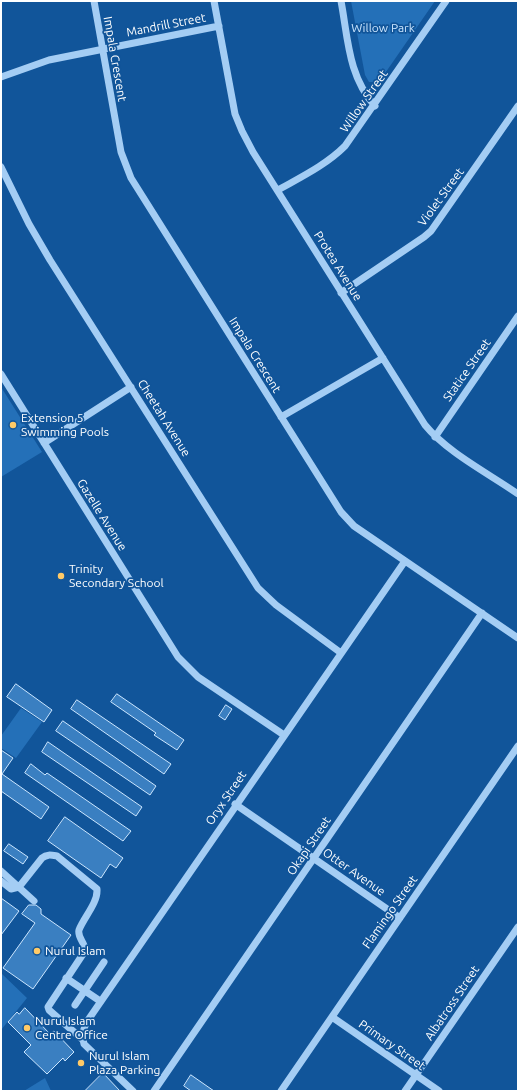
<!DOCTYPE html>
<html>
<head>
<meta charset="utf-8">
<style>
	body { margin:0 }
	#map { position:relative; width:519px; height:1092px; overflow:hidden; background:#11559a; font-family:Ubuntu,sans-serif }
	canvas { display:block }
	.frame { position:absolute; inset:0; border:2px solid #fff; pointer-events:none }
</style>
</head>
<body>
<div id="map">
<canvas width="519" height="1092"></canvas>
<div class="frame"></div>
</div>
<script>
const c = document.querySelector('canvas').getContext('2d');
c.lineJoin = 'round';
function paint(path, color) {
  c.fillStyle = color;
  c.fill(path, 'evenodd');
}
function stroke(path, color, width, dash) {
  c.strokeStyle = color;
  c.lineWidth = width;
  c.lineCap = dash ? 'butt' : 'round';
  c.setLineDash(dash || []);
  c.stroke(path);
}
function drawText(font, color, halo, rows, align = 'center') {
  c.font = font + ' Ubuntu,sans-serif';
  c.lineWidth = 3.5;
  c.setLineDash([]);
  c.textBaseline = 'middle';
  c.strokeStyle = halo;
  c.fillStyle = color;
  for (const [text, x, y, turn = 0] of rows) {
    c.save();
    c.translate(x, y);
    c.rotate((+turn || 0) * Math.PI / 180);
    c.textAlign = isNaN(turn) ? turn : align;
    if (halo) c.strokeText(text, 0, 0);
    c.fillText(text, 0, 0);
    c.restore();
  }
}
paint(new Path2D(`
	M351,1H435L379,82H369L365,75Z
	M1,387L42,452L1,477Z
	M21,708L42,722L16,758L1,748V736Z
	M1,973L27,998L1,1030Z
	M45,1078L51,1091H24Z`), '#2470b8');
const building = new Path2D(`
	M16,684L52,710L44,722L7,697Z
	M117,694L184,740L177,750L154,735L156,733L111,702Z
	M77,700L171,764L164,774L71,709Z
	M226,705L232,709L225,720L219,716Z
	M63,721L156,786L150,795L56,731Z
	M48,742L142,807L136,816L42,752Z
	M1,750L13,758L2,774L49,807L41,819L1,791Z
	M31,764L45,775L47,773L131,831L123,841L25,773Z
	M65,817L123,858L116,868L110,864L101,878L48,841Z
	M9,844L28,857L23,864L4,851Z
	M1,898L19,911L1,935Z
	M29,905H36L41,909V914L71,935L33,989L3,968L35,923L22,914Z
	M25,1008L50,1034L54,1031L74,1052L65,1061L63,1058L47,1074L24,1052L31,1045L8,1022L17,1012L19,1014Z
	M103,1073L120,1091H85Z
	M191,1075L214,1091H191L184,1086Z`);
paint(building, '#3a7fc1');
stroke(building, '#cce6fe', 1);
stroke(new Path2D(`
	M94,1L121,152L131,178L341,512L354,526L518,638
	M214,1L235,114L242,131L253,152L425,425C448,453 488,473 518,494
	M341,1C348,38 348,76 375,106
	M1,77L49,60L219,26
	M1,167L29,224L50,260L258,588L276,605L341,653
	M278,190C301,177 326,165 345,146L446,1
	M341,293L424,237L431,231L518,106
	M1,374L178,657L198,677L284,735
	M281,417L383,358
	M435,437L518,316
	M44,443L131,387
	M235,804L400,918
	M1,871L34,901
	M1,881L11,889L19,887L42,858C47,854 51,855 57,856L97,889C98,903 84,917 79,930C77,938 86,943 85,951L48,1007L49,1010L82,1039
	M66,978L100,1001
	M75,1005L104,962
	M332,1017L439,1091
	M133,1091L84,1044L82,1035L86,1023L405,561
	M154,1091L482,613
	M281,1091L518,746
	M405,1091L518,927`), '#a4cdf4', 7);
for (const [x, y, r, color] of [
	[13,425,4,"#ffca67"],
	[61,576,4,"#ffca67"],
	[37,951,4,"#ffca67"],
	[27,1028,4,"#ffca67"],
	[81,1063,4,"#ffca67"]
]) {
  const dot = new Path2D();
  dot.arc(x, y, r, 0, 2 * Math.PI);
  c.fillStyle = color;
  c.fill(dot);
  stroke(dot, '#11559a', 1.5);
}
drawText('12px', '#fff', '#11559a', [
	["Mandrill Street",166,25,-11],
	["Impala Crescent",115,59,80],
	["Willow Street",364,101,-55],
	["Violet Street",441,197,-54],
	["Protea Avenue",338,266,58],
	["Impala Crescent",255,355,58],
	["Statice Street",467,370,-55],
	["Cheetah Avenue",164,418,58],
	["Gazelle Avenue",102,515,58],
	["Oryx Street",226,798,-56],
	["Okapi Street",309,846,-56],
	["Otter Avenue",354,872,35],
	["Flamingo Street",390,912,-55],
	["Albatross Street",452,1003,-56],
	["Primary Street",392,1045,35]
]);
drawText('12px', '#cce6fe', '#11559a', [
	["Willow Park",383,28]
]);
drawText('12px', '#fff', '#11559a', [
	["Extension 5",21,418],
	["Swimming Pools",21,432],
	["Trinity",69,569],
	["Secondary School",69,583],
	["Nurul Islam",45,951],
	["Nurul Islam",35,1021],
	["Centre Office",35,1035],
	["Nurul Islam",89,1056],
	["Plaza Parking",89,1070]
], 'left');
</script>
</body>
</html>
